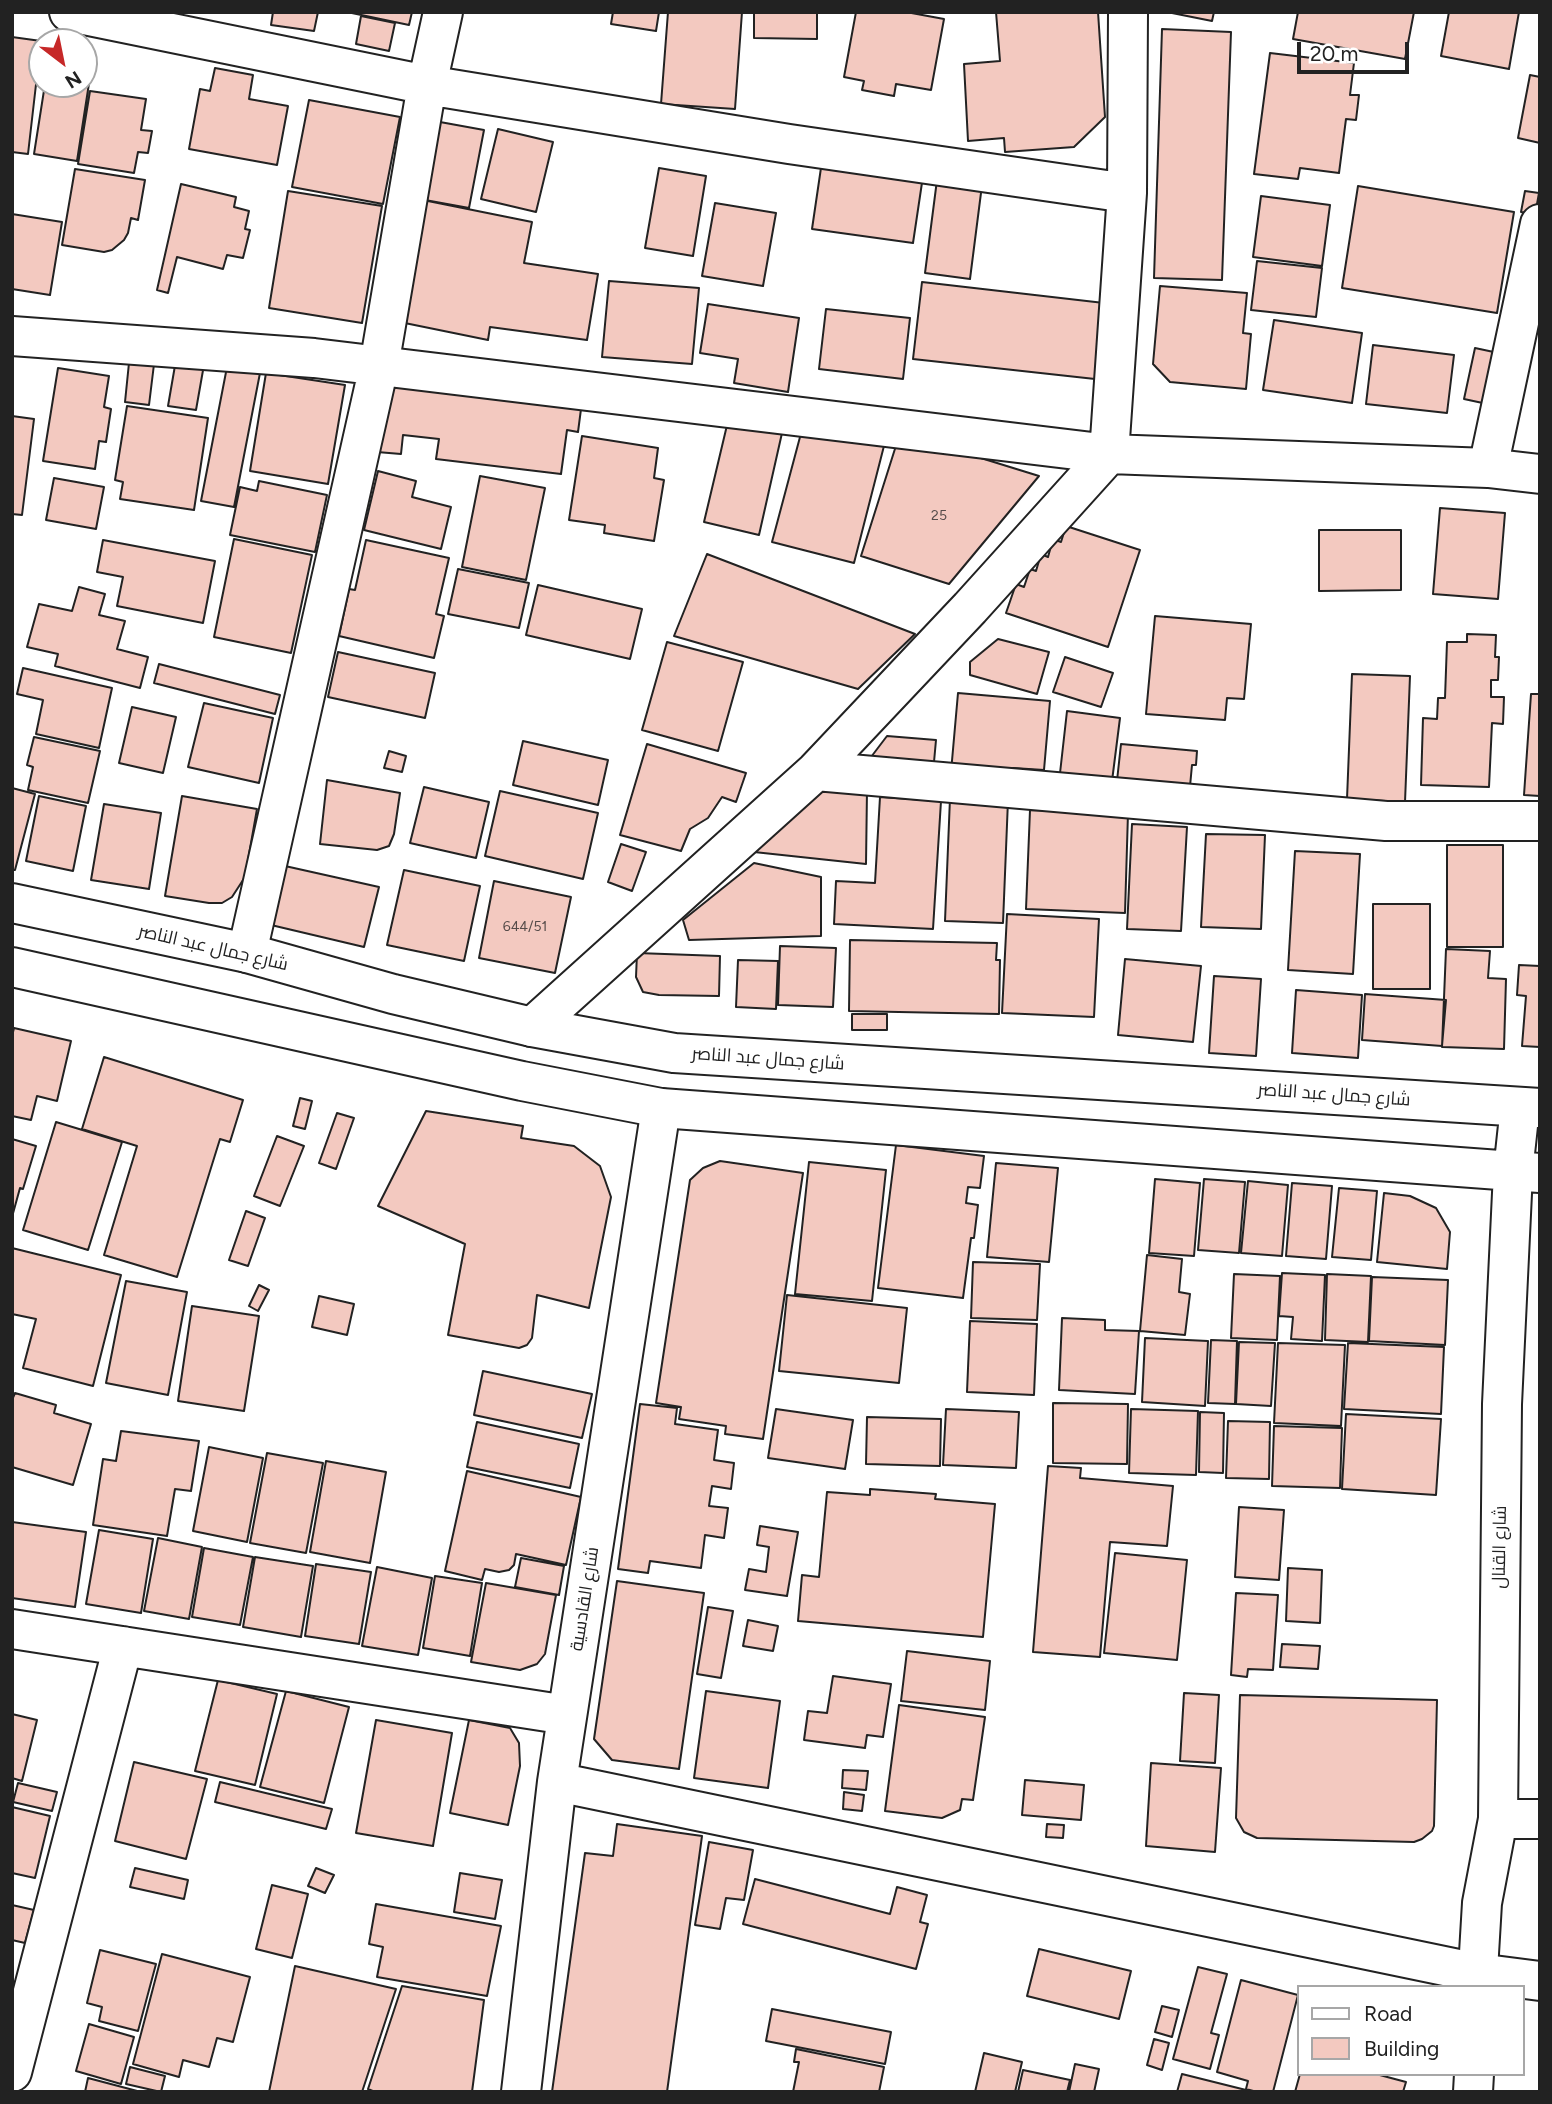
<!DOCTYPE html>
<html>
<head>
<meta charset="utf-8">
<style>
	body { margin:0 }
	#map { position:relative; width:1552px; height:2104px; overflow:hidden; background:#fff; font-family:Figtree,sans-serif }
	canvas { display:block }
	.frame { position:absolute; inset:0; border:14px solid #222; pointer-events:none }
	.legend { position:absolute; left:1297px; top:1985px; width:228px; height:91px; box-sizing:border-box; background:#fff; border:2px solid #a7a7a7; margin:0; padding:9px 12px; list-style:none; font-size:21px; color:#222 }
	.legend li { display:flex; align-items:center; gap:14px; height:35px }
	.legend b { width:35px; border:2px solid #a7a7a7 }
	.north { position:absolute; left:28px; top:28px; width:70px; height:70px; box-sizing:border-box; background:#fff; border:2px solid #a7a7a7; border-radius:50%; rotate:148deg; font-size:19px; font-weight:700; line-height:28px; text-align:center; color:#222 }
	.north::after { content:''; display:block; margin:auto; width:24px; height:32px; background:#c62828; clip-path:polygon(50% 0,100% 100%,50% 72%,0 100%) }
	.scale { position:absolute; left:1297px; top:42px; width:112px; height:32px; box-sizing:border-box; border:4px solid #222; border-top:0; padding-left:9px; font-size:21px; line-height:24px; white-space:nowrap; color:#222; -webkit-text-stroke:5px #fff; paint-order:stroke }
</style>
</head>
<body>
<div id="map">
<canvas width="1552" height="2104"></canvas>
<div class="frame"></div>
<ul class="legend">
<li><b style="height:9px;background:#fff"></b>Road</li>
<li><b style="height:19px;background:#f3c9c0"></b>Building</li>
</ul>
<div class="north">N</div>
<div class="scale">20 m</div>
</div>
<script>
const c = document.querySelector('canvas').getContext('2d');
c.lineJoin = 'round';
function paint(path, color) {
  c.fillStyle = color;
  c.fill(path, 'evenodd');
}
function stroke(path, color, width, dash) {
  c.strokeStyle = color;
  c.lineWidth = width;
  c.lineCap = dash ? 'butt' : 'round';
  c.setLineDash(dash || []);
  c.stroke(path);
}
function drawText(font, color, halo, rows, align = 'center') {
  c.font = font + ' Figtree,Cairo,sans-serif';
  c.lineWidth = 5;
  c.setLineDash([]);
  c.textBaseline = 'middle';
  c.strokeStyle = halo;
  c.fillStyle = color;
  for (const [text, x, y, turn = 0] of rows) {
    c.save();
    c.translate(x, y);
    c.rotate((+turn || 0) * Math.PI / 180);
    c.textAlign = isNaN(turn) ? turn : align;
    if (halo) c.strokeText(text, 0, 0);
    c.fillText(text, 0, 0);
    c.restore();
  }
}
const building = new Path2D(`
	M273,12H318L314,31L271,25Z
	M347,12H412L409,25Z
	M613,12H659L656,31L611,24Z
	M668,12H742L735,109L661,104Z
	M754,12H817V39L754,38Z
	M856,12H906L944,19L931,90L896,84L894,96L862,90L864,81L844,77Z
	M996,12H1098L1105,117L1074,147L1005,152L1004,138L968,141L964,64L1000,61Z
	M1167,12H1214L1212,21Z
	M1298,12H1414L1405,59L1293,39Z
	M1449,12H1519L1509,69L1441,56Z
	M361,16L395,23L389,51L356,44Z
	M1162,29L1231,32L1222,280L1154,278Z
	M12,37L41,41L28,154L12,152Z
	M84,49L94,51L77,161L34,154L45,84H84Z
	M1270,53L1354,63L1350,95H1359L1356,120L1346,119L1339,173L1300,168L1298,179L1254,174Z
	M215,68L253,75L249,99L288,106L277,165L189,149L200,89L210,91Z
	M1530,75L1540,77V143L1518,138Z
	M90,91L146,99L141,130L152,131L148,153L138,152L134,173L78,164Z
	M309,100L400,117L383,204L292,187Z
	M440,122L484,130L469,208L425,200Z
	M498,129L553,142L536,212L481,199Z
	M822,161L923,176L913,243L812,229Z
	M659,168L706,176L693,256L645,248Z
	M75,169L145,180L138,220L131,218L128,233L124,240L112,250L104,252L62,245Z
	M937,180L982,185L970,279L925,273Z
	M181,184L236,197L234,207L249,211L245,229L250,230L243,258L227,255L223,269L177,257L168,293L157,290Z
	M1358,186L1514,212L1497,313L1342,288Z
	M288,191L382,206L362,323L269,308Z
	M1525,191L1539,193L1535,215L1521,212Z
	M1261,196L1330,205L1322,266L1253,257Z
	M423,200L532,222L524,263L598,274L587,340L490,327L488,340L390,320Z
	M715,203L776,213L763,286L702,276Z
	M12,214L62,222L50,295L12,289Z
	M1257,261L1322,268L1316,317L1251,310Z
	M609,281L699,288L692,364L602,357Z
	M922,282L1104,303L1095,379L913,359Z
	M1160,286L1247,293L1243,333L1251,334L1246,389L1170,382L1153,364Z
	M708,304L799,318L788,392L734,383L738,359L700,353Z
	M826,309L910,318L903,379L819,369Z
	M1274,320L1362,333L1352,403L1263,390Z
	M1373,345L1454,355L1447,413L1366,404Z
	M1475,348L1503,354L1492,405L1464,399Z
	M130,353L155,356L149,405L125,402Z
	M177,354L205,359L196,410L168,406Z
	M227,367L260,373L234,507L201,501Z
	M58,368L109,376L104,407L111,409L106,442L99,441L95,469L43,461Z
	M266,373L345,385L328,484L250,471Z
	M386,384L581,409L578,432L567,430L561,474L436,459L439,439L403,435L401,454L377,452Z
	M127,406L208,418L194,510L120,499L123,482L115,480Z
	M12,416L34,419L22,515L12,514Z
	M728,421L782,433L759,535L704,522Z
	M804,422L885,442L854,563L772,542Z
	M900,433L1039,476L949,584L861,556Z
	M582,436L658,448L654,478L664,480L654,541L604,533L605,525L569,520Z
	M378,471L416,481L412,497L451,507L441,549L364,530Z
	M480,476L545,488L526,580L462,567Z
	M54,478L104,487L96,529L46,520Z
	M259,481L327,495L315,552L230,535L240,487L257,491Z
	M1440,508L1505,513L1498,599L1433,594Z
	M1066,526L1140,550L1108,647L1006,613L1016,584L1024,587L1030,569L1036,571L1041,554L1048,557L1053,539L1061,542Z
	M1319,530H1401V590L1319,591Z
	M234,539L312,555L291,653L214,637Z
	M103,540L215,561L203,623L117,606L123,577L97,572Z
	M366,540L449,558L436,614L444,616L434,658L339,636L349,589L355,590Z
	M707,554L915,634L858,689L674,636Z
	M458,569L529,583L519,628L448,614Z
	M538,585L642,609L630,659L526,635Z
	M79,587L105,594L99,615L125,621L117,649L148,657L140,688L55,666L58,654L27,647L39,604L72,611Z
	M1155,616L1251,624L1244,699L1227,698L1225,720L1146,714Z
	M1467,634L1496,635L1495,657H1499L1498,680H1491V697H1504L1503,724L1492,723L1489,787L1421,785L1423,718L1437,719L1438,698H1445L1447,642H1467Z
	M998,639L1049,652L1037,694L970,675V662Z
	M667,642L743,662L718,751L642,730Z
	M338,652L435,673L425,718L328,697Z
	M1065,657L1113,673L1101,707L1053,692Z
	M159,664L280,695L275,714L154,683Z
	M23,668L112,688L99,748L36,734L43,700L17,694Z
	M1352,674L1410,676L1405,802L1347,799Z
	M958,693L1050,701L1044,770L1013,768L1012,777L951,772Z
	M1531,694H1540V796L1524,795Z
	M204,703L273,718L259,783L188,767Z
	M132,707L176,717L163,773L119,763Z
	M1067,711L1120,718L1111,789L1059,782Z
	M887,736L936,740L933,773L868,761Z
	M34,737L100,751L88,803L28,790L33,767L27,765Z
	M523,741L608,760L598,805L513,785Z
	M647,744L746,773L736,802L722,797L708,818L690,829L681,851L620,835Z
	M1121,744L1197,751L1196,765H1192L1189,797L1116,790Z
	M389,751L406,756L402,772L384,768Z
	M327,780L400,793L394,834L389,846L377,850L320,844Z
	M424,787L489,802L476,858L410,843Z
	M12,788L35,794L15,870H12Z
	M823,788L867,790L866,864L754,852Z
	M500,791L598,813L583,879L485,856Z
	M39,796L86,806L73,871L26,861Z
	M182,796L257,809L245,877L232,897L222,903H209L165,896Z
	M880,797L941,801L933,929L834,924L836,881L875,883Z
	M950,798L1008,800L1003,923L945,921Z
	M104,804L161,813L149,889L91,880Z
	M1030,810L1128,813L1125,913L1026,909Z
	M1132,824L1187,827L1181,931L1127,929Z
	M1206,834L1265,835L1261,929L1201,927Z
	M621,844L646,852L632,891L608,882Z
	M1447,845H1503V947H1447Z
	M1295,851L1360,854L1353,974L1288,970Z
	M754,863L821,877V936L689,940L683,920Z
	M285,866L379,887L364,947L271,925Z
	M404,870L480,886L464,961L387,945Z
	M494,881L571,897L555,973L479,958Z
	M1373,904H1430V989H1373Z
	M1007,914L1099,919L1094,1017L1002,1013Z
	M850,940L997,943L996,960H1000L999,1014L849,1011Z
	M780,946L836,948L833,1007L778,1005Z
	M1446,949L1490,951L1488,978L1506,979L1504,1049L1442,1047Z
	M637,953L720,956L719,996L659,995L643,992L636,977Z
	M1125,959L1201,966L1193,1042L1118,1035Z
	M738,960L778,961L776,1009L736,1007Z
	M1519,965L1540,966V1047L1522,1046L1526,996L1517,995Z
	M1214,976L1261,979L1256,1056L1209,1053Z
	M1296,990L1362,995L1358,1058L1292,1053Z
	M1365,994L1446,1000L1442,1046L1362,1040Z
	M852,1014H887V1030H852Z
	M14,1028L71,1041L57,1101L37,1096L31,1120L12,1116V1036Z
	M104,1057L243,1100L230,1142L220,1139L177,1277L104,1255L137,1146L82,1129Z
	M300,1098L312,1101L305,1129L293,1126Z
	M426,1111L523,1126L521,1138L574,1146L600,1166L611,1197L589,1308L537,1295L532,1338L527,1345L519,1348L448,1335L465,1244L378,1206Z
	M337,1113L354,1118L336,1169L319,1163Z
	M56,1122L122,1142L88,1250L23,1230Z
	M277,1136L304,1146L280,1206L254,1196Z
	M12,1139L36,1146L23,1189L20,1188L12,1217Z
	M896,1145L984,1156L980,1188L968,1187L966,1203L978,1205L974,1238H971L963,1298L878,1288Z
	M720,1161L803,1173L763,1439L725,1434L726,1426L679,1419L681,1407L656,1403L690,1180L703,1168Z
	M809,1162L886,1170L872,1301L795,1294Z
	M996,1163L1058,1168L1049,1262L987,1257Z
	M1155,1179L1200,1183L1194,1256L1149,1253Z
	M1204,1179L1245,1182L1239,1253L1198,1250Z
	M1248,1181L1288,1185L1282,1256L1241,1253Z
	M1292,1183L1332,1186L1326,1259L1286,1256Z
	M1339,1188L1377,1191L1371,1260L1332,1257Z
	M1384,1193L1410,1196L1436,1208L1450,1232L1447,1269L1377,1262Z
	M246,1211L265,1218L248,1266L229,1260Z
	M12,1248L121,1275L93,1386L23,1368L36,1319L12,1314Z
	M1147,1255L1182,1259L1179,1292L1190,1294L1185,1335L1140,1331Z
	M973,1262L1040,1264L1037,1320L971,1318Z
	M1282,1273L1325,1275L1322,1341L1291,1339L1293,1317L1279,1316Z
	M1234,1274L1280,1276L1277,1340L1231,1338Z
	M1327,1274L1371,1276L1368,1342L1325,1340Z
	M1372,1277L1448,1280L1445,1345L1369,1341Z
	M126,1281L187,1292L168,1395L106,1383Z
	M259,1285L269,1290L258,1311L249,1306Z
	M787,1295L907,1308L899,1383L779,1371Z
	M319,1296L354,1304L347,1335L312,1327Z
	M192,1306L259,1316L244,1411L178,1401Z
	M1062,1318L1105,1320V1330L1139,1331L1135,1394L1059,1390Z
	M970,1321L1037,1324L1034,1395L967,1392Z
	M1145,1338L1208,1341L1205,1406L1142,1402Z
	M1211,1340L1237,1341L1235,1404L1208,1403Z
	M1239,1342L1275,1343L1271,1406L1236,1404Z
	M1278,1343L1345,1345L1341,1426L1274,1423Z
	M1348,1343L1444,1347L1441,1414L1344,1409Z
	M483,1371L592,1394L582,1438L474,1415Z
	M15,1393L56,1405L54,1413L91,1424L73,1485L12,1467V1400Z
	M1053,1403L1128,1404L1127,1464L1053,1463Z
	M640,1404L677,1408L675,1424L718,1430L714,1460L734,1463L731,1489L712,1486L709,1506L728,1508L724,1538L705,1535L701,1568L650,1561L648,1573L618,1569Z
	M776,1409L853,1420L845,1469L768,1458Z
	M946,1409L1019,1412L1016,1468L943,1465Z
	M1131,1409L1198,1411L1196,1475L1129,1473Z
	M1200,1412L1224,1413L1223,1473L1199,1472Z
	M1346,1414L1441,1419L1436,1495L1342,1489Z
	M867,1417L941,1419L940,1466L866,1464Z
	M1228,1421L1270,1422L1269,1479L1226,1478Z
	M477,1422L579,1444L570,1488L467,1467Z
	M1274,1426L1342,1428L1340,1488L1272,1486Z
	M121,1431L199,1441L191,1491L175,1489L167,1536L93,1525L103,1459L116,1461Z
	M209,1447L263,1458L247,1542L193,1531Z
	M267,1453L323,1463L306,1553L250,1543Z
	M326,1461L386,1472L370,1563L310,1552Z
	M1048,1466L1081,1468L1080,1478L1173,1486L1167,1546L1110,1542L1100,1657L1033,1652Z
	M467,1471L581,1497L566,1565L516,1554L514,1565L509,1570L499,1572L485,1569L482,1580L445,1571Z
	M870,1489L936,1494L935,1499L995,1504L983,1637L798,1621L802,1575L819,1577L827,1492L870,1495Z
	M1239,1507L1284,1510L1279,1580L1235,1577Z
	M12,1522L86,1532L75,1607L12,1598Z
	M760,1526L798,1532L787,1596L745,1590L749,1569L766,1572L769,1547L757,1545Z
	M99,1530L153,1539L141,1613L86,1604Z
	M158,1538L202,1547L189,1619L144,1611Z
	M204,1548L253,1557L240,1625L192,1617Z
	M1115,1553L1187,1560L1177,1660L1104,1653Z
	M255,1557L313,1566L301,1637L243,1627Z
	M521,1558L564,1566L559,1595L515,1587Z
	M316,1564L371,1572L359,1644L305,1636Z
	M377,1567L432,1578L418,1655L362,1646Z
	M1288,1568L1322,1570L1320,1623L1286,1621Z
	M435,1576L482,1583L470,1656L423,1648Z
	M617,1581L704,1593L679,1769L612,1760L594,1739Z
	M486,1583L556,1595L545,1654L537,1664L520,1670L471,1662Z
	M1236,1593L1278,1595L1273,1670L1248,1669L1247,1677L1231,1675Z
	M708,1607L733,1611L721,1678L697,1674Z
	M748,1620L778,1626L773,1651L743,1646Z
	M1282,1644L1320,1646L1318,1669L1280,1667Z
	M907,1651L990,1661L985,1710L901,1701Z
	M833,1676L891,1684L883,1737L867,1735L865,1748L804,1740L808,1711L827,1713Z
	M218,1680L277,1694L255,1785L195,1771Z
	M286,1691L349,1707L324,1803L260,1787Z
	M706,1691L780,1701L768,1788L694,1778Z
	M1184,1693L1219,1695L1215,1763L1180,1761Z
	M1240,1695L1437,1700L1434,1826L1432,1831L1422,1839L1414,1842L1257,1838L1244,1832L1236,1818Z
	M899,1705L985,1717L973,1800L962,1799L960,1810L942,1818L885,1811Z
	M12,1714L37,1720L22,1781L12,1778Z
	M376,1720L452,1733L433,1846L356,1833Z
	M469,1720L510,1728L519,1743L520,1766L508,1825L450,1813Z
	M134,1762L207,1779L186,1859L115,1841Z
	M1151,1763L1221,1768L1215,1852L1146,1846Z
	M843,1770L868,1771L866,1790L842,1788Z
	M1025,1780L1084,1785L1081,1820L1022,1815Z
	M220,1782L332,1809L326,1829L215,1802Z
	M18,1783L57,1792L52,1811L13,1802Z
	M844,1792L864,1795L862,1811L843,1809Z
	M12,1807L50,1816L35,1878L12,1873Z
	M617,1824L702,1836L667,2092H552L585,1853L613,1856Z
	M1047,1824L1064,1825L1063,1838L1046,1837Z
	M709,1842L753,1850L744,1900L726,1898L720,1929L695,1925Z
	M135,1868L188,1880L184,1899L130,1887Z
	M316,1868L334,1875L325,1893L308,1886Z
	M460,1873L502,1880L495,1919L454,1912Z
	M755,1879L890,1914L897,1887L927,1895L920,1922L928,1924L916,1969L743,1924Z
	M272,1885L308,1894L292,1958L256,1949Z
	M376,1904L501,1926L487,1996L377,1977L383,1947L369,1944Z
	M12,1905L34,1910L25,1943L12,1940Z
	M1039,1949L1131,1971L1119,2019L1027,1996Z
	M100,1950L156,1964L138,2031L99,2021L102,2007L87,2003Z
	M162,1954L250,1977L233,2042L217,2038L209,2067L183,2060L179,2077L133,2064Z
	M295,1966L396,1989L362,2092H269Z
	M1198,1967L1227,1974L1211,2033L1219,2035L1210,2069L1173,2059Z
	M1241,1980L1298,1995L1273,2092H1257L1246,2089L1248,2081L1217,2072Z
	M402,1986L484,2000L472,2092H375L368,2089Z
	M1162,2006L1179,2010L1172,2037L1155,2032Z
	M772,2009L891,2032L885,2064L766,2041Z
	M89,2024L134,2037L121,2084L76,2071Z
	M1154,2039L1169,2043L1162,2070L1147,2065Z
	M796,2049L884,2067L879,2092H793L799,2062H794Z
	M984,2053L1022,2062L1015,2092H975Z
	M1075,2064L1099,2069L1094,2092H1069Z
	M130,2067L165,2076L161,2092L126,2084Z
	M1023,2070L1070,2080L1067,2092H1018Z
	M1182,2074L1246,2090L1251,2092H1177Z
	M1300,2074H1376L1406,2082L1403,2092H1295Z
	M88,2078L141,2092H85Z`);
paint(building, '#f3c9c0');
stroke(building, '#222', 2);
const minor = new Path2D(`
	M69,12L427,85L789,144L1127,193
	M12,336L314,358L1109,454L1488,468L1540,474
	M1488,468L1540,224
	M816,771L1386,821H1540
	M247,953L379,366L427,85L443,12
	M532,1027L816,771L970,608L1109,454L1127,193L1128,12
	M12,1629L567,1715
	M557,1782L1478,1973L1540,1981
	M1498,1819H1540
	M12,2072L123,1646
	M521,2092L557,1782L661,1108`);
const major = new Path2D(`
	M12,903L247,953L393,994L532,1027L674,1053L1540,1108
	M12,967L522,1081L661,1108L1540,1173
	M1477,1987L1482,1903L1498,1819L1502,1404L1513,1172L1520,1107
	M1473,2092L1474,2074`);
stroke(minor, '#222', 42);
stroke(major, '#222', 42);
stroke(minor, '#fff', 38);
stroke(major, '#fff', 38);
drawText('14px', '#564c4a', null, [
	["25",939,516],
	["644/51",525,927]
]);
drawText('18px', '#222', '#fff', [
	["شارع جمال عبد الناصر",213,948,13],
	["شارع جمال عبد الناصر",768,1059,4],
	["شارع جمال عبد الناصر",1334,1095,4],
	["شارع القنال",1500,1547,-89],
	["شارع القادسية",585,1599,-81]
]);
</script>
</body>
</html>
